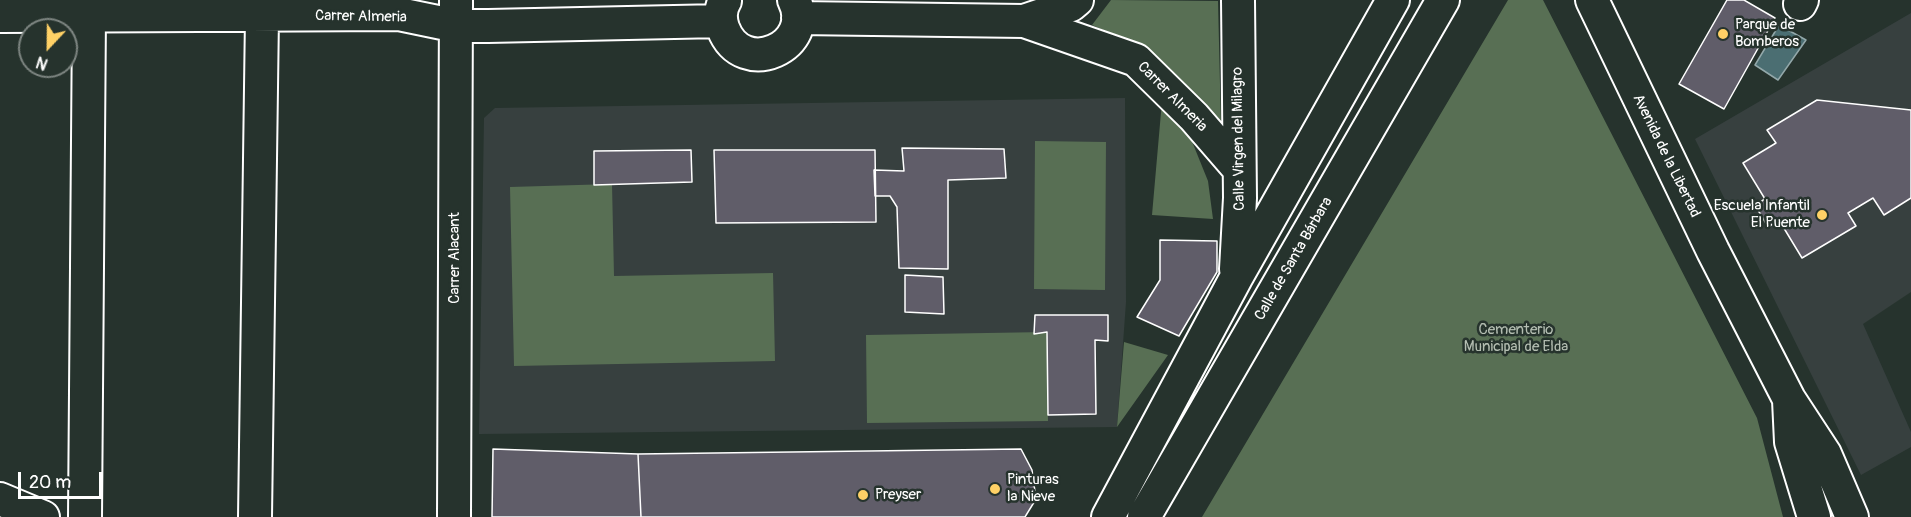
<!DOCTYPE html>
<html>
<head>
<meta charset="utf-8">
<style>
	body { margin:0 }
	#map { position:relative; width:1911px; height:517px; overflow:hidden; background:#26332d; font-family:Pangolin,sans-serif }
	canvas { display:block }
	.north { position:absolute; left:18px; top:18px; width:60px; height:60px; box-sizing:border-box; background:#26332d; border:2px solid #7d8581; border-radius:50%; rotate:202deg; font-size:16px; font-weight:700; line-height:24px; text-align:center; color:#fff }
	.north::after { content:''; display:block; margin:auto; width:21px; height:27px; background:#ffd166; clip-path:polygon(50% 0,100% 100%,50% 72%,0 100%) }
	.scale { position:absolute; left:18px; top:472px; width:84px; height:27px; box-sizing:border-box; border:3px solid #fff; border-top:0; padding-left:8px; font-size:18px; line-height:21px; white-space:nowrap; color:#fff; -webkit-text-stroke:4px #26332d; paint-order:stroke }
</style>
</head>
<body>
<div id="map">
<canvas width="1911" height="517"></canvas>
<div class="north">N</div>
<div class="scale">20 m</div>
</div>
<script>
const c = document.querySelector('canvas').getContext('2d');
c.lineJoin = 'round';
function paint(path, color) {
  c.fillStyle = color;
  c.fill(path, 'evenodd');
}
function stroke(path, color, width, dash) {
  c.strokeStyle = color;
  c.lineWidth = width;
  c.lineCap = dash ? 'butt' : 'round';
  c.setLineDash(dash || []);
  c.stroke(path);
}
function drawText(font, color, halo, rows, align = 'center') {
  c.font = font + ' Pangolin,sans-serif';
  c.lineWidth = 5;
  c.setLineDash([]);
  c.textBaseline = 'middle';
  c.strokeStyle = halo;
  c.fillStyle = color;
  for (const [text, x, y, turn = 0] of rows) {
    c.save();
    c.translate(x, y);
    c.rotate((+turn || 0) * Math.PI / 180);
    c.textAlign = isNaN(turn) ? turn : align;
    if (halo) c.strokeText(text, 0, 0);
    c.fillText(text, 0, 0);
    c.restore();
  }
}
paint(new Path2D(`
	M1911,13V292L1863,324L1911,432V447L1861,475L1695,139Z
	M1125,98L1126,302L1117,427L479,434L484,118L495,108Z`), '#37403f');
paint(new Path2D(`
	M1111,0L1218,1L1221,126L1147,49L1092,25Z
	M1508,0H1543L1757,418L1783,517H1202Z
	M1162,101L1189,134L1208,181L1213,219L1152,215Z
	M1035,141L1106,142L1105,290L1034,289Z
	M612,184L614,276L773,273L775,361L514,366L510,187Z
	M1047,332L1048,421L867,423L866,335Z
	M1124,342L1168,355L1117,427Z`), '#586f54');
const water = new Path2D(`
	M1779,25L1806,40L1778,80L1755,65Z`);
paint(water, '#4b6e72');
stroke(water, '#93a8aa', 1.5);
const building = new Path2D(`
	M1727,0H1744L1775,18L1724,109L1679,84Z
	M1817,100L1911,110V198L1884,215L1873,198L1848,213L1856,226L1802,258L1779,220L1768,227L1755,205L1765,199L1743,163L1776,143L1767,130Z
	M902,148L1004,149L1006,178L948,180V269L899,268L897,207L890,196H875L874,170L904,171Z
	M691,150L692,182L594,185V151Z
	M714,150H875L876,222L716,223Z
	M1160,240L1217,241V272L1179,336L1137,317L1160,280Z
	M905,275L943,277L944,314L905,312Z
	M1035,315H1108V341L1095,340L1096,414L1048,415L1047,332L1034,334Z
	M493,449L638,454L641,517H492Z
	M1021,449L1032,470L1036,499L1025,517H641L638,454Z`);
paint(building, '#605d69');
stroke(building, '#fff', 1.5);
const minor = new Path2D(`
	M1592,0L1713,251L1789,399L1825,454L1852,517
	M725,1C720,9 720,19 723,28C743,81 817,45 794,0
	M1800,4L1802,0
	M0,16L399,14L457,26H488L721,21
	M798,18L1024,21L1071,5L1077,0
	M1024,21L1136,60L1194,117L1239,169
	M1236,269L1240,198L1238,0
	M1789,400L1791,442L1814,517
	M0,499L43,517
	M85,517L89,15
	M255,517L262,16
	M454,517L456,0
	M1108,517L1236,278L1393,0
	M1144,517L1443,0`);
stroke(minor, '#fff', 36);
stroke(minor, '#26332d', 32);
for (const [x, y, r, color] of [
	[1723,34,6,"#ffd166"],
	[1822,215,6,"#ffd166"],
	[995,489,6,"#ffd166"],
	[863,495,6,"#ffd166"]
]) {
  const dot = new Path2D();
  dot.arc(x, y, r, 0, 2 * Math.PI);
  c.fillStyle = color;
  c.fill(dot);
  stroke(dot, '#26332d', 2);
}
drawText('15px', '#fff', '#26332d', [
	["Carrer Almeria",361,17,1],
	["Carrer Almeria",1172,97,45],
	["Calle Virgen del Milagro",1239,139,-91],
	["Avenida de la Libertad",1666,156,64],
	["Carrer Alacant",455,258,-90],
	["Calle de Santa Bárbara",1294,259,-60]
]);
drawText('15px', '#fff', '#26332d', [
	["Parque de",1735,25],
	["Bomberos",1735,42],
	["Escuela Infantil",1810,206,"right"],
	["El Puente",1810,223,"right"],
	["Pinturas",1007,480],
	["la Nieve",1007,497],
	["Preyser",875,495]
], 'left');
drawText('15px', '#b4beb2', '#26332d', [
	["Cementerio",1516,330],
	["Municipal de Elda",1516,347]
]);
</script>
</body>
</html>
